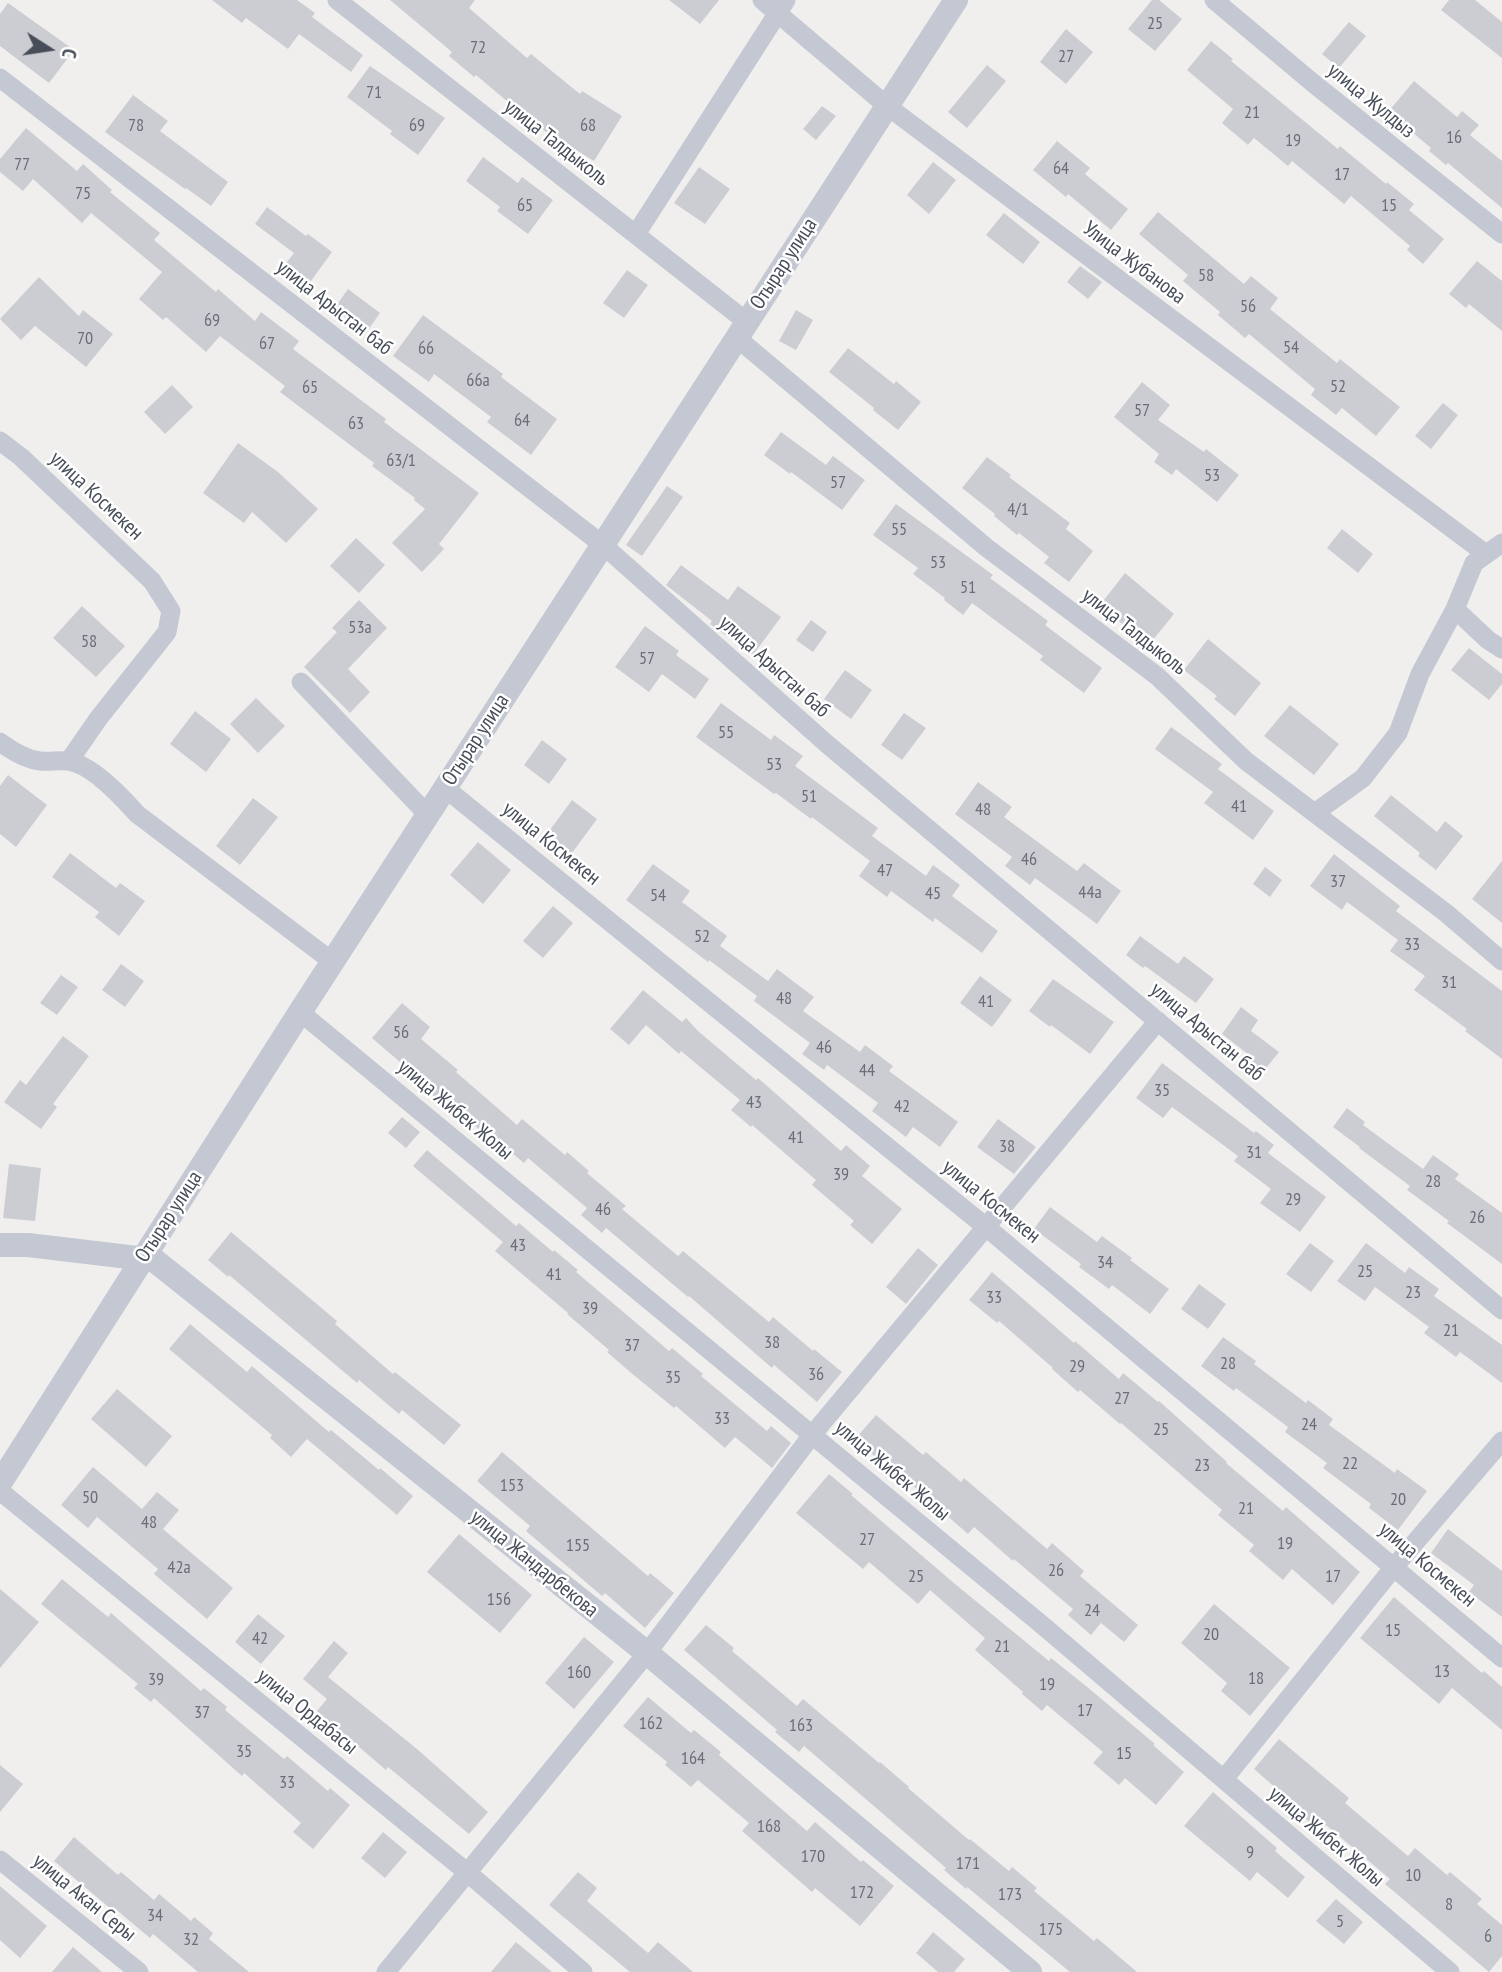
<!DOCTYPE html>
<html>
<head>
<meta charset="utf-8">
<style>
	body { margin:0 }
	#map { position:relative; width:1502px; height:1972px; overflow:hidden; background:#f1efee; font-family:"PT Sans Narrow",sans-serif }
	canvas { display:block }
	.north { position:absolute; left:14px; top:14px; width:70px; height:70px; -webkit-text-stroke:5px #fff; paint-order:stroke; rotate:102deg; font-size:19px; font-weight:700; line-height:28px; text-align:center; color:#484e59 }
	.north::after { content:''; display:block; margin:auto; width:24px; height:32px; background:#484e59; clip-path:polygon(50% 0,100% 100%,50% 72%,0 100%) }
</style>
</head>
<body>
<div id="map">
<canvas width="1502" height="1972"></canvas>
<div class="north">С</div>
</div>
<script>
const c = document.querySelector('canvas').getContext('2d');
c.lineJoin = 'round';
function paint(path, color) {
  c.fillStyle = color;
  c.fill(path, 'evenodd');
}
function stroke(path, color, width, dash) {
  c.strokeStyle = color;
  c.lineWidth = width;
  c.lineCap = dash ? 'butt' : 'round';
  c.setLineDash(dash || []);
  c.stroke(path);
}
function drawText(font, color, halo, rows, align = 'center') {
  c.font = font + ' "PT Sans Narrow",sans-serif';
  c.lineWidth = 5;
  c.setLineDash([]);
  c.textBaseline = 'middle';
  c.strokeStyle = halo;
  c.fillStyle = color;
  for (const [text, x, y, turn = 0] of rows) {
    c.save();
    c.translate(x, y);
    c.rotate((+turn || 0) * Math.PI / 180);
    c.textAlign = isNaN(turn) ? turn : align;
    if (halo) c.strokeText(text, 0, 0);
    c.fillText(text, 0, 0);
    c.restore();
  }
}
paint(new Path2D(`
	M212,0H297L315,13L312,17L363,55L351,72L299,34L288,49L246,18L242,23Z
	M390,0H475L469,8L527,58L531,54L580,94L582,91L622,116L594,161L535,125L476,75L474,77L449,56L452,52Z
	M669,0H719L700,24Z
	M1152,0H1159L1182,19L1155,51L1128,29Z
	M1449,0H1475L1502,22V58L1441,10Z
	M8,3L74,50L49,83L0,46V14Z
	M1349,22L1366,36L1339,68L1322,54Z
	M1066,29L1093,52L1066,84L1040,62Z
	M1211,41L1233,59L1231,61L1338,149L1340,146L1386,184L1387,182L1414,204L1409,210L1444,239L1423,264L1407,250L1410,246L1351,196L1344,204L1292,161L1288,166L1254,138L1248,145L1222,123L1233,109L1187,70Z
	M987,65L1006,81L967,128L948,112Z
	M370,66L445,118L418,155L390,134L392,131L347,97Z
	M1414,81L1457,117L1462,111L1479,125L1470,135L1502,161V208L1448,163L1446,165L1429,151L1431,148L1388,112Z
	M133,95L168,121L160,131L228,182L211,206L186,188L185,189L105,132Z
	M822,106L836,116L816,140L803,129Z
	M26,128L77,171L83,164L112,190L110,192L160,233L154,240L216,292L218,289L255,321L261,312L299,341L293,349L386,419L384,422L479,493L439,544L444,549L422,572L392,543L425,509L414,500L415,498L372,466L374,463L280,392L285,386L220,336L206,352L166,317L163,320L139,299L162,272L91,213L82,223L33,179L23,191L0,172V159Z
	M1057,141L1090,168L1085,174L1128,209L1111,230L1068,194L1066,197L1033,170Z
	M483,157L518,183L522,177L553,200L528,234L497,211L500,207L466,181Z
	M933,162L956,180L929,214L907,195Z
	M699,167L730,189L705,224L674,203Z
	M267,207L306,236L308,234L332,252L308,285L283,267L294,253L255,224Z
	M1158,212L1244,284L1251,276L1278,298L1270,309L1337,363L1340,359L1400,407L1376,436L1342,408L1336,415L1311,395L1315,389L1249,334L1245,338L1218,315L1220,312L1183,281L1188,275L1139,234Z
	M1004,213L1040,242L1023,264L986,235Z
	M1477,261L1502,281V331L1469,304L1466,308L1449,294Z
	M1080,266L1102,282L1088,299L1067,282Z
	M627,270L648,285L624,318L603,303Z
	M39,277L79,316L83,310L113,334L86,367L35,326L21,340L0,319Z
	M348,289L380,313L366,333L334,309Z
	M796,310L813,320L796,350L779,341Z
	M423,315L503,374L501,377L557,419L531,455L487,422L491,417L434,374L429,382L393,356Z
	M848,348L894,384L896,381L921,402L898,430L873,410L874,408L829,372Z
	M1142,382L1170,405L1158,420L1204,452L1206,449L1239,475L1217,502L1176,469L1172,475L1154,462L1159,454L1114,417Z
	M172,385L193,407L165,434L144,412Z
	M1443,403L1458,415L1431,449L1415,436Z
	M781,432L826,465L833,456L865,480L842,510L791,472L790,474L764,455Z
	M238,443L278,472L318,509L286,543L252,512L244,523L203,493Z
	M987,457L1011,475L1009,477L1070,523L1066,529L1093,551L1069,582L1044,563L1049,557L1019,533L1017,535L994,516L995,514L962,488Z
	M667,486L683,497L642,556L626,545Z
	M896,504L993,575L990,578L1048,621L1045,625L1102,668L1084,693L1040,660L1043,656L972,603L963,615L944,600L945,598L913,574L918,568L873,535Z
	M1342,529L1373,554L1358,573L1327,548Z
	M356,538L385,565L359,593L330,566Z
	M681,565L728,600L738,586L781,617L753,655L710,624L712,621L666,585Z
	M1125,573L1174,614L1148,646L1100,605Z
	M359,600L387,628L348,669L370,692L350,713L304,667L337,632L332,628Z
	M82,606L125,646L96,677L53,638Z
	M811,620L827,632L813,652L796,640Z
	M645,626L679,651L676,655L709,679L695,699L662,674L649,692L615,667Z
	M1208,639L1261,683L1235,716L1214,699L1217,696L1184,670Z
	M1469,648L1502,674V684L1489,700L1451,670Z
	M845,670L872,690L851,719L824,699Z
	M256,698L285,726L258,753L230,724Z
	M721,703L771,740L774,735L803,756L795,766L878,828L872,836L926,876L933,865L960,885L952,896L998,931L982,953L935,918L933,922L891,891L887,897L859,876L870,861L812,817L811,819L776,793L774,794L696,737Z
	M1290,705L1339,744L1314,775L1264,736Z
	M195,711L231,739L206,772L170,744Z
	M904,713L926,728L902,760L881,745Z
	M1171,727L1222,764L1218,769L1274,811L1253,840L1204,803L1213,792L1155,749Z
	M542,740L567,759L549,784L524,765Z
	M8,775L47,805L16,847L0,834V786Z
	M978,782L1012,807L1004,817L1077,871L1084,863L1121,891L1097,924L1035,878L1030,885L1005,866L1012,857L955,814Z
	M1391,795L1437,832L1445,821L1463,836L1436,870L1418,856L1420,853L1374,816Z
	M253,798L278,817L240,865L216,846Z
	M572,800L597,819L569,857L544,838Z
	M478,842L511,870L483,904L450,875Z
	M70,853L116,888L120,883L145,901L119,936L95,917L99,912L52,877Z
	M1334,854L1400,906L1396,911L1502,991V1059L1465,1031L1467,1029L1414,990L1425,976L1390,951L1398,940L1347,902L1342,910L1310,886Z
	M1502,861V923L1472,899Z
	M653,864L690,891L682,902L727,936L720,946L768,981L777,969L814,997L803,1011L860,1052L865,1045L893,1066L889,1071L958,1122L940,1147L913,1127L906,1137L872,1111L878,1103L827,1065L824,1070L802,1054L810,1043L754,1001L757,996L709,960L708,962L626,900Z
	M1265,867L1282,880L1270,897L1253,884Z
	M553,906L573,923L543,958L523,941Z
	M1140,936L1178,964L1184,956L1214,979L1196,1003L1145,966L1143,968L1126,955Z
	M121,964L144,981L125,1007L102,990Z
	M61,975L78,987L57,1015L40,1003Z
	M980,976L1012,1000L992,1027L960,1003Z
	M1053,979L1114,1022L1090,1054L1051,1025L1050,1027L1029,1011Z
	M643,990L682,1022L686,1018L698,1031L756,1080L758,1078L841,1151L846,1145L870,1166L862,1176L902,1209L872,1244L850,1225L854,1221L812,1185L816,1180L752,1125L751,1127L731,1110L740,1100L681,1051L679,1054L646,1025L629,1045L610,1029Z
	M402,1003L430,1027L421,1039L458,1070L456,1072L517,1125L522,1119L565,1155L567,1152L589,1171L587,1173L626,1206L622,1209L678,1256L683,1251L769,1322L773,1317L813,1351L814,1349L842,1372L817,1402L774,1365L772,1368L689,1296L688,1297L606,1228L602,1233L581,1215L587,1208L528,1158L524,1163L489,1134L487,1136L438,1094L435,1097L412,1078L415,1075L372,1038Z
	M1241,1007L1258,1020L1251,1031L1279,1052L1263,1072L1245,1059L1248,1054L1222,1034Z
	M63,1036L89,1056L53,1104L57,1107L41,1129L4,1102L20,1080L26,1085Z
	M1162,1063L1254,1133L1256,1131L1274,1145L1268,1153L1326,1197L1300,1232L1260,1203L1271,1189L1234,1161L1238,1156L1172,1107L1163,1118L1136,1098Z
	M1347,1108L1365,1122L1363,1125L1423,1169L1433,1155L1459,1174L1455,1179L1502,1213V1264L1447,1223L1449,1221L1407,1190L1410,1186L1359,1148L1360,1147L1333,1127Z
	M402,1117L420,1132L406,1148L388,1133Z
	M998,1119L1036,1147L1014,1174L977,1147Z
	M427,1150L516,1226L519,1223L553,1252L554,1250L578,1270L576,1272L634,1321L669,1351L672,1348L703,1374L701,1376L767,1431L771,1426L791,1443L772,1468L735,1437L725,1448L676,1406L674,1408L630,1372L607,1352L609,1350L567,1314L568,1313L495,1251L503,1242L413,1166Z
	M9,1164L41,1168L35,1221L3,1218Z
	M1050,1207L1097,1242L1102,1236L1132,1258L1130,1260L1169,1289L1150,1314L1112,1285L1109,1289L1079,1267L1081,1264L1034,1229Z
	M231,1232L337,1321L335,1324L393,1374L395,1372L461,1425L444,1445L402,1410L399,1414L359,1380L357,1383L229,1275L228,1277L208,1260Z
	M1310,1243L1334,1261L1311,1292L1286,1274Z
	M1366,1243L1405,1273L1409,1267L1439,1289L1434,1296L1502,1345V1383L1460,1352L1456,1357L1424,1333L1429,1327L1375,1287L1365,1301L1337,1281Z
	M918,1248L938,1265L906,1304L886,1287Z
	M992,1272L1074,1343L1075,1341L1119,1379L1123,1373L1158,1402L1159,1401L1227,1462L1226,1463L1283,1511L1286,1507L1360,1572L1333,1605L1292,1569L1283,1580L1249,1551L1254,1545L1218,1515L1222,1510L1121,1423L1120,1424L1080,1390L1078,1392L1052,1369L1053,1368L999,1321L997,1323L969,1300Z
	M1199,1284L1226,1304L1208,1329L1181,1309Z
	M190,1324L247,1372L252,1366L329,1432L331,1430L379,1470L380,1468L413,1496L397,1515L307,1439L291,1457L270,1438L272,1435L169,1349Z
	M1223,1337L1256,1361L1254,1364L1306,1403L1308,1400L1333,1419L1329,1425L1395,1473L1397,1469L1427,1491L1398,1530L1369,1508L1371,1504L1323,1468L1327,1463L1285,1432L1288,1427L1236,1388L1234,1391L1201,1366Z
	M117,1389L172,1436L146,1467L91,1419Z
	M876,1415L923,1455L926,1452L961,1482L964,1478L1047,1549L1052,1543L1084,1571L1080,1576L1138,1625L1124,1642L1101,1623L1091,1635L1068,1615L1073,1609L1014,1559L1013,1561L974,1527L968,1534L888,1464L886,1466L855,1439Z
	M502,1452L648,1576L650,1573L674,1593L645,1628L605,1593L602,1596L526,1531L530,1526L477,1481Z
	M93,1467L142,1509L157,1492L179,1510L163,1529L233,1588L207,1619L154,1574L158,1569L97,1517L88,1528L61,1505Z
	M829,1474L853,1494L851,1495L955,1584L1049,1661L1051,1658L1086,1686L1155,1744L1153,1745L1184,1772L1156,1805L1125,1778L1119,1785L1093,1763L1103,1752L1047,1705L1042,1711L1022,1694L1023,1692L975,1650L985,1638L930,1590L918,1604L869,1562L863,1569L796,1513Z
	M1448,1529L1502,1571V1617L1469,1592L1474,1585L1431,1553Z
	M459,1534L532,1595L500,1633L427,1572Z
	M62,1579L108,1617L111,1613L201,1691L204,1688L227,1707L225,1710L284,1759L287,1756L328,1791L330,1788L350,1805L313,1849L293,1832L301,1823L244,1773L242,1776L154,1698L151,1702L134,1688L138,1684L41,1604Z
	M0,1589L39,1622L0,1668Z
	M1394,1597L1482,1673L1484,1671L1502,1687V1730L1452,1688L1439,1704L1360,1638Z
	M1214,1604L1290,1668L1250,1716L1221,1691L1227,1683L1181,1643Z
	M258,1614L285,1636L261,1664L235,1642Z
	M706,1625L734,1648L732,1651L797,1706L803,1699L879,1763L880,1762L909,1787L908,1788L969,1840L970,1839L1009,1871L1012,1867L1037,1888L1034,1891L1094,1941L1097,1938L1137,1972H1070L967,1887L966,1889L944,1870L946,1868L804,1746L799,1752L775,1732L777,1730L684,1650Z
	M584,1637L614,1662L574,1709L545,1683Z
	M334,1641L348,1653L328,1677L417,1749L488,1812L469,1834L388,1767L386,1770L317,1711L327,1699L303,1679Z
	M648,1697L691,1733L694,1730L721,1752L719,1755L807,1831L815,1822L861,1862L863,1860L894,1886L860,1926L815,1888L812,1892L742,1831L749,1823L698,1780L691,1787L665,1765L667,1762L623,1726Z
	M1279,1739L1349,1798L1345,1803L1408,1856L1415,1848L1447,1875L1450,1872L1482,1899L1477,1904L1502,1925V1956L1489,1972L1385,1884L1390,1879L1326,1825L1321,1831L1297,1812L1300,1809L1254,1769Z
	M0,1765L23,1784L0,1812Z
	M1213,1792L1277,1848L1275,1851L1305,1877L1288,1898L1257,1872L1250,1881L1184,1826Z
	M383,1832L407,1852L385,1878L361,1858Z
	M74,1837L118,1875L121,1872L154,1900L159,1894L191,1921L194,1917L213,1933L209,1939L249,1972H198L153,1934L150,1938L113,1907L111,1909L54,1861Z
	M578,1872L597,1888L587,1901L648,1953L658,1942L693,1972H630L549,1905Z
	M0,1886L47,1926L20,1958L0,1940Z
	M1336,1899L1363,1922L1344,1944L1316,1921Z
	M933,1932L965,1959L954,1972H938L916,1953Z
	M516,1942L552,1972H491Z
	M73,1947L102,1972H52Z`), '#cccdd2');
stroke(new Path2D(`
	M337,0L747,322
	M762,0L887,106L1486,554
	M1214,0L1313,83L1502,234
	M0,78L603,545L827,744L1502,1310
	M636,234L786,0
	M737,338L987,548L1157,676L1246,761L1446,913L1502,961
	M0,441L21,457L152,581L171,611L167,632L98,719L69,761
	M1455,609L1488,640L1502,649
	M301,682L428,815
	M0,742C12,751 25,759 40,761C49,762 59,760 68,761C91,764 122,797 137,814L333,962
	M445,788L986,1227L1502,1658
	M1316,812L1363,778L1398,733L1420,674L1455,609L1474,563L1502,543
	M300,1012L1041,1624L1450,1972
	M0,1491L468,1873L583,1972
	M1224,1779L1394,1567L1502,1441
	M0,1860L139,1972
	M386,1972L647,1653L812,1435L1158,1021`), '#c3c8d2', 19);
stroke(new Path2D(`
	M0,1245H28L154,1260L647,1653L1030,1972
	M0,1483L300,1012L956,0`), '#c3c8d2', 24);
drawText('18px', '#696e77', null, [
	["25",1155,24],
	["72",478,48],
	["27",1066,57],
	["71",374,93],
	["21",1252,113],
	["78",136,126],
	["69",417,126],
	["68",588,126],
	["16",1454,138],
	["19",1293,141],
	["77",22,165],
	["64",1061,169],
	["17",1342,175],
	["75",83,194],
	["65",525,206],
	["15",1389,206],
	["58",1206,276],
	["56",1248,307],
	["69",212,321],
	["70",85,339],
	["67",267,344],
	["54",1291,348],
	["66",426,349],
	["66а",478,381],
	["52",1338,387],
	["65",310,388],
	["57",1142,411],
	["64",522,421],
	["63",356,424],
	["63/1",401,461],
	["53",1212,476],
	["57",838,483],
	["4/1",1018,510],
	["55",899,530],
	["53",938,563],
	["51",968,588],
	["53а",360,628],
	["58",89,642],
	["57",647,659],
	["55",726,733],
	["53",774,765],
	["51",809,797],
	["41",1239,807],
	["48",983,810],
	["46",1029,860],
	["47",885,871],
	["37",1338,882],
	["44а",1090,893],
	["45",933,894],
	["54",658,896],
	["52",702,937],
	["33",1412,945],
	["31",1449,983],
	["48",784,999],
	["41",986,1002],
	["56",401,1033],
	["46",824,1048],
	["44",867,1071],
	["35",1162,1091],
	["43",754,1103],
	["42",902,1107],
	["41",796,1138],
	["38",1007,1147],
	["31",1254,1153],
	["39",841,1175],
	["28",1433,1182],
	["29",1293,1200],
	["46",603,1210],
	["26",1477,1218],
	["43",518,1246],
	["34",1105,1263],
	["25",1365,1272],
	["41",554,1275],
	["23",1413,1293],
	["33",994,1298],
	["39",590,1309],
	["21",1451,1331],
	["38",772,1343],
	["37",632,1346],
	["28",1228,1364],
	["29",1077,1367],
	["36",816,1375],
	["35",673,1378],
	["27",1122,1399],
	["33",722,1419],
	["24",1309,1425],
	["25",1161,1430],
	["22",1350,1464],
	["23",1202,1466],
	["153",512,1486],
	["50",90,1498],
	["20",1398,1500],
	["21",1246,1509],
	["48",149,1523],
	["27",867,1540],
	["19",1285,1544],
	["155",578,1546],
	["42а",179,1568],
	["26",1056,1571],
	["25",916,1577],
	["17",1333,1577],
	["156",499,1600],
	["24",1092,1611],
	["15",1393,1631],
	["20",1211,1635],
	["42",260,1639],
	["21",1002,1647],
	["13",1442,1672],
	["160",579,1673],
	["18",1256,1679],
	["39",156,1680],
	["19",1047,1685],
	["17",1085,1711],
	["37",202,1713],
	["162",651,1724],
	["163",801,1726],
	["35",244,1752],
	["15",1124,1754],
	["164",693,1759],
	["33",287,1783],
	["168",769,1827],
	["9",1250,1853],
	["170",813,1857],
	["171",968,1864],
	["10",1413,1876],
	["172",862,1893],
	["173",1010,1895],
	["8",1449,1905],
	["34",155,1916],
	["5",1340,1922],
	["175",1051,1930],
	["6",1488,1937],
	["32",191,1940]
]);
drawText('21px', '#484e59', '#fff', [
	["улица Жулдыз",1371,101,39],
	["улица Талдыколь",556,143,38],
	["Улица Жубанова",1134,263,37],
	["Отырар улица",784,264,-57],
	["улица Арыстан баб",334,308,38],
	["улица Космекен",96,496,43],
	["улица Талдыколь",1134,632,38],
	["улица Арыстан баб",774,667,42],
	["Отырар улица",476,740,-57],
	["улица Космекен",551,844,39],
	["улица Арыстан баб",1207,1032,40],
	["улица Жибек Жолы",455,1110,40],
	["улица Космекен",991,1202,39],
	["Отырар улица",169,1217,-57],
	["улица Жибек Жолы",892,1471,40],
	["улица Жандарбекова",534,1564,39],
	["улица Космекен",1427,1565,40],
	["улица Ордабасы",307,1712,39],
	["улица Жибек Жолы",1326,1837,40],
	["улица Акан Серы",84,1898,39]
]);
</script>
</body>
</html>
